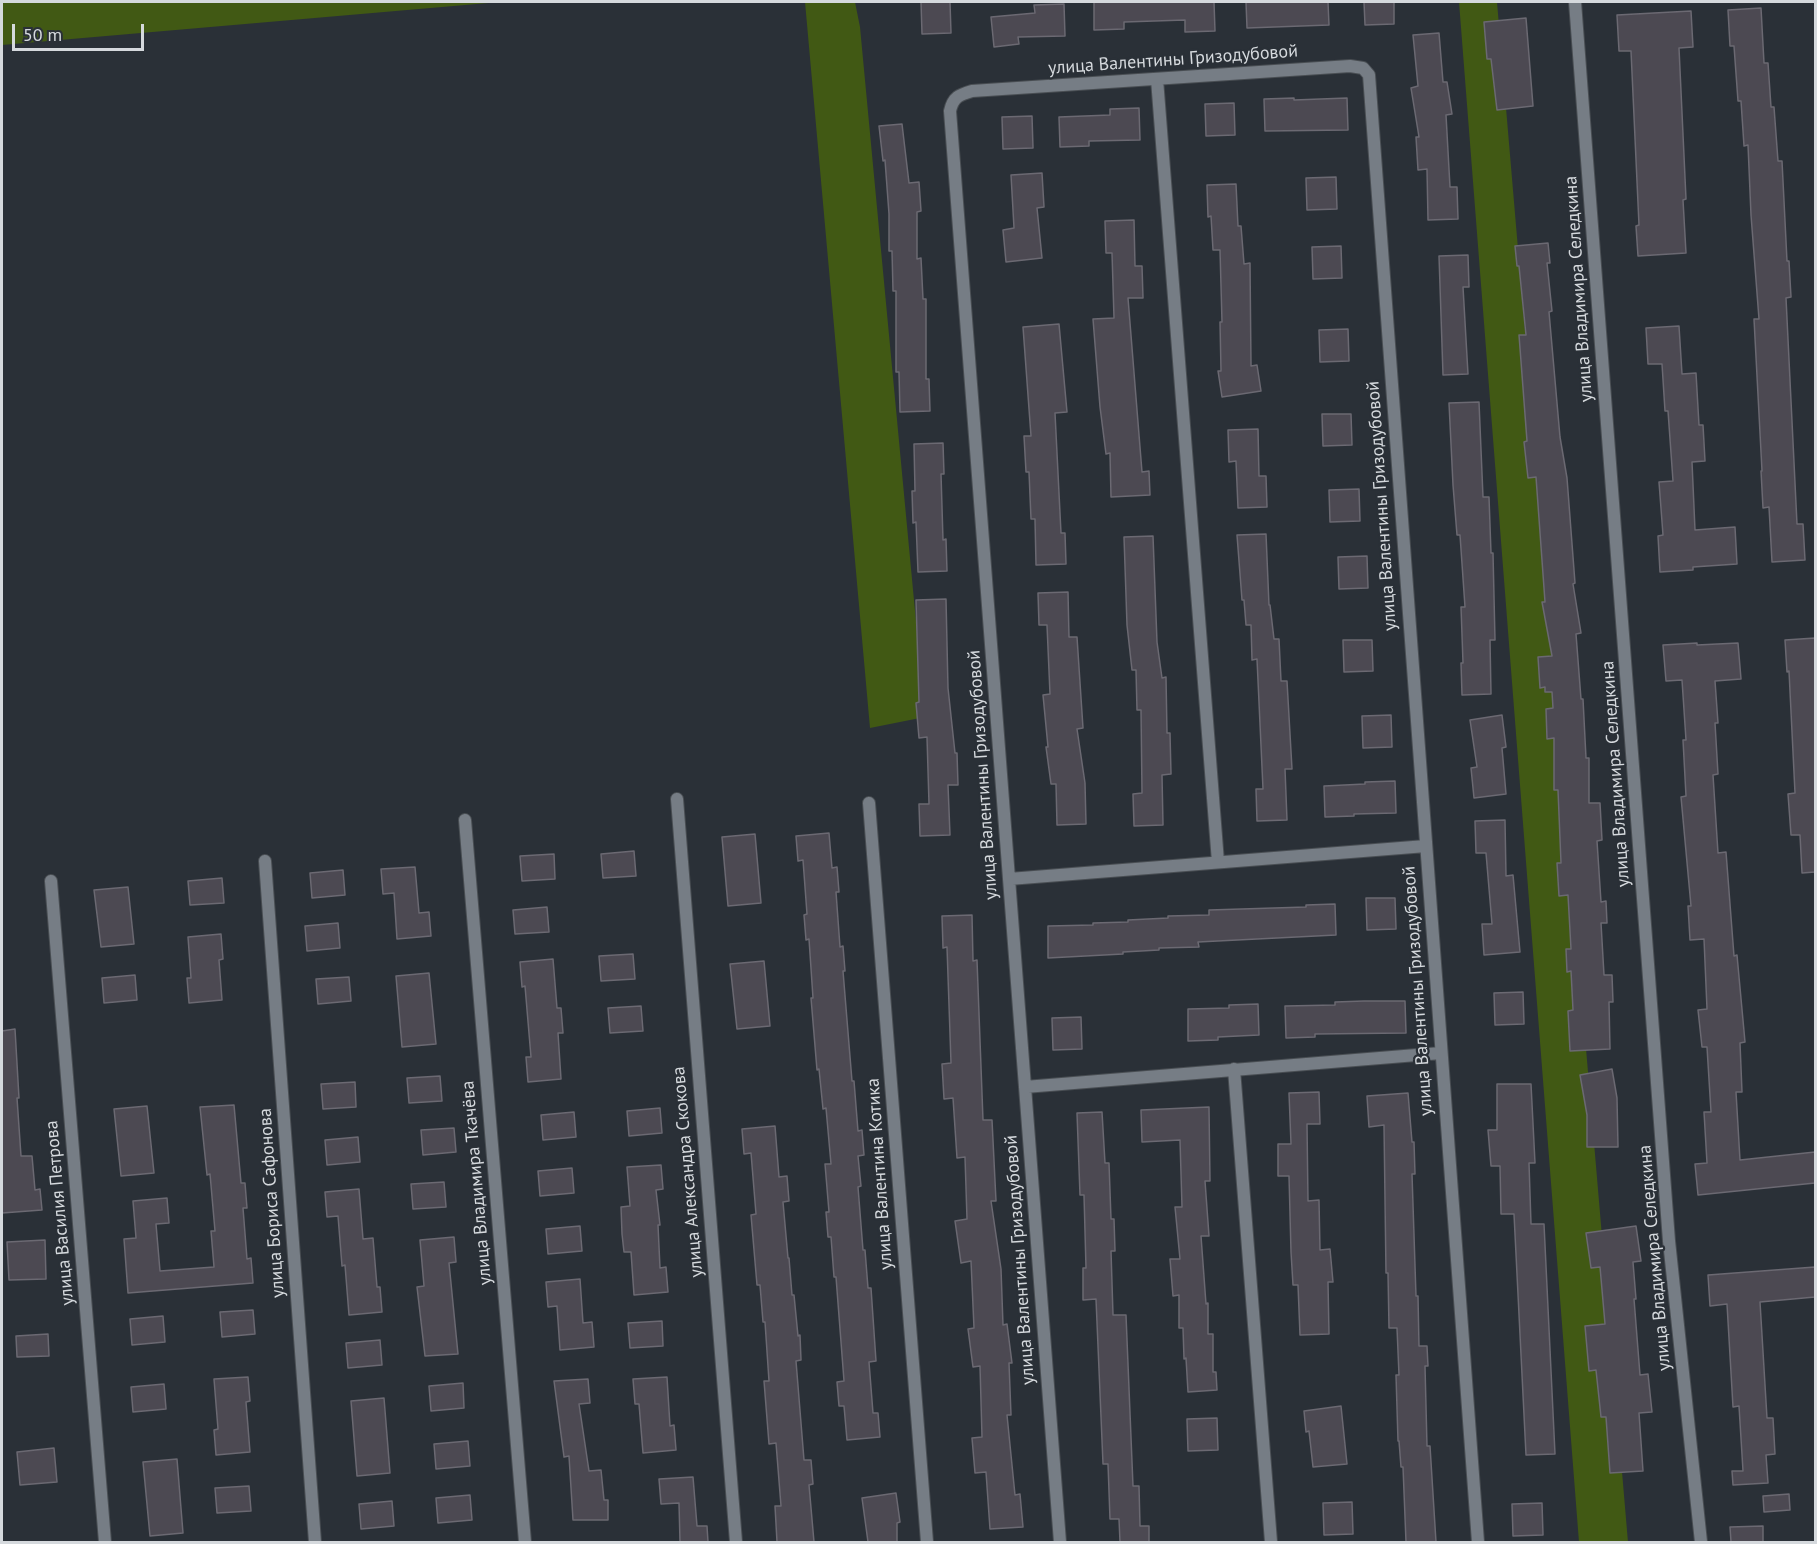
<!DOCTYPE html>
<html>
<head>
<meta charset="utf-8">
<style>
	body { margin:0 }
	#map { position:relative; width:1817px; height:1544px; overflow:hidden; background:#2a3037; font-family:"PT Sans",sans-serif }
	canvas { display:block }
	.frame { position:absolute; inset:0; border:3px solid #d5d9dd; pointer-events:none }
	.scale { position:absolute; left:12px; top:24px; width:132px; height:27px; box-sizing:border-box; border:3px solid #d5d9dd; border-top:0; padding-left:8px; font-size:18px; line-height:21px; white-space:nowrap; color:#d5d9dd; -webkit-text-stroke:4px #2a3037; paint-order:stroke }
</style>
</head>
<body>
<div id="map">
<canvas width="1817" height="1544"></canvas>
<div class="frame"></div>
<div class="scale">50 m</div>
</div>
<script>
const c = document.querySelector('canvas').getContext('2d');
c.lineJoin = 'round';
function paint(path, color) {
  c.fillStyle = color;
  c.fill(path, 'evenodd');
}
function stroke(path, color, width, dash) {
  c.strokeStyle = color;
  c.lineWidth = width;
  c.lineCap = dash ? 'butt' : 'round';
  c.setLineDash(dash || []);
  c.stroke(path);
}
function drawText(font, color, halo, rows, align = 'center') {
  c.font = font + ' "PT Sans",sans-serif';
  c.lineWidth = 4.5;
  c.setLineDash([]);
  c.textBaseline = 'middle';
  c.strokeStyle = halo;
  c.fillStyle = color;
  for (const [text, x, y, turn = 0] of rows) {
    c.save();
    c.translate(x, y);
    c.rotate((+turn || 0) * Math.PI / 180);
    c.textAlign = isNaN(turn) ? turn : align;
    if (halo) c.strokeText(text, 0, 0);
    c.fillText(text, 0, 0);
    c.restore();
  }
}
paint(new Path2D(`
	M2,2H500L2,45Z
	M805,2H855L860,27L925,717L870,728Z
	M1459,2H1497L1628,1542H1579Z`), '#415914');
const building = new Path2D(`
	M921,2H950L951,33L922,34Z
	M1094,2H1214L1215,31L1185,32V20L1124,22V29L1094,30Z
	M1246,2H1328L1329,25L1247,28Z
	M1364,2H1394V24L1365,25Z
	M1064,4L1065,36L1018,37L1019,44L994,47L991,17L1035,13L1034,5Z
	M1761,8L1764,63H1768L1771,107H1774L1778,161H1782L1787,261H1789L1791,297L1786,298L1797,524H1803L1805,560L1772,562L1769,507L1763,508L1761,471H1762L1754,319H1759L1751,215L1748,145L1744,146L1741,101H1738L1734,46H1730L1728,10Z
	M1691,11L1693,47L1679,48L1686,199L1683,200L1686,253L1638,256L1636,226L1639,225L1631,51H1619L1617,15Z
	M1526,18L1533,106L1497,110L1491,59H1487L1484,22Z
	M1439,33L1443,82H1447L1452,114L1446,115L1450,187H1457L1458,219L1428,220L1427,169L1418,170L1416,137H1419L1411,88L1418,86L1413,35Z
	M1294,98V100L1347,98L1348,130L1265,131L1264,99Z
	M1234,103L1235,135L1206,136L1205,104Z
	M1139,108L1140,140L1089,141V146L1060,147L1059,117L1110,115V109Z
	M1032,116L1033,148L1003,149L1002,117Z
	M902,124L909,183L919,182L921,211L917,212V259L921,258L923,299H926V379H929L930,411L900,412L899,372H896V291H893L892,251H889V214L885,160L883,161L879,126Z
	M1042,173L1044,207L1037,208L1042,258L1006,262L1003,230L1014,228L1011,175Z
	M1336,177L1337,209L1307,210L1306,178Z
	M1236,184L1238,226H1241L1244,264L1250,263L1251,366L1257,365L1261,391L1222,397L1218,371H1221L1220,322H1222L1220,250H1213L1211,216L1208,217L1207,185Z
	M1134,220L1135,266H1142L1143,298H1128L1142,472L1149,471L1150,495L1111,497L1110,453L1106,454L1100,407L1093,319L1114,318L1112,253H1106L1105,221Z
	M1548,243L1550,263H1547L1552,311L1549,312L1560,437L1567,478L1575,583L1573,584L1581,633L1576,634L1581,699H1583L1586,758H1589V803H1600L1602,840L1597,841L1601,902L1606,901L1607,923H1601L1604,975H1612L1613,1002H1609L1610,1049L1570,1051L1568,1011L1573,1010L1571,971L1567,972L1566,949H1571L1568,895L1559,896L1557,863H1561L1558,790H1554V738L1547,739L1546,709L1553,708L1552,692H1545V687L1540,688L1538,657L1552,656L1542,602H1545L1536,477L1528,478L1524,442L1527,441L1519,335H1526L1519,266H1517L1515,246Z
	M1341,246L1342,278L1313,279L1312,247Z
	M1468,255L1469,287H1463L1468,374L1443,375L1439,256Z
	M1059,324L1067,412L1055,413L1061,533H1065L1066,564L1036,565L1035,519H1031L1029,472H1026L1024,436H1031L1023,327Z
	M1679,326L1682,374L1696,373L1699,425H1703L1705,461L1692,462L1695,530L1735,527L1737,564L1693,567V570L1660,572L1658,536L1663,535L1659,482L1673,481L1668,411H1665L1662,364H1648L1646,328Z
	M1348,329L1349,361L1320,362L1319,330Z
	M1479,402L1483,497H1489L1491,553H1493L1495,640H1490L1491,694L1462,695L1461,663H1463L1461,607H1465L1460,535H1457L1453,485L1449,403Z
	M1322,414H1351L1352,445L1323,446Z
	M1258,429L1259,476H1266L1267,507L1238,508L1236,461L1229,462L1228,430Z
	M943,443L944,474H941L943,540L946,539L947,571L918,572L916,522L913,523L912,491H915L914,444Z
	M1359,489L1360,521L1330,522L1329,490Z
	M1266,534L1269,605H1270L1274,639H1279L1281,681H1287L1292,769H1285L1287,820L1257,821L1256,789H1263L1257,659L1252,660L1251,625H1246L1244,600H1242L1237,535Z
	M1153,536L1157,642L1162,678L1166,677L1167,733H1170L1171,774L1162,775L1163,825L1134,826L1133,794L1142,793L1141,710H1137L1136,670H1132L1127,625L1124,537Z
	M1367,556L1368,588L1339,589L1338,557Z
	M1068,592L1069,637H1077L1083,728L1077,729L1085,783L1086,824L1057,825L1056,784H1051L1046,747H1048L1043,695L1050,694L1047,625H1039L1038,593Z
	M946,599L948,688L955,753H957L958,785H948L950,835L920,836L919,804H929L927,737L919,738L916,703L919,702L916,600Z
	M1815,638V872L1802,873L1800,835H1791L1788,794L1795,793L1789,671L1787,672L1785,640Z
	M1343,640H1372L1373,671L1344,672Z
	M1697,643V645L1738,643L1741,679L1715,681L1718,723H1715L1718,774L1713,775L1718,853L1726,852L1734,956L1737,955L1745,1042L1740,1043L1742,1092H1736L1740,1160L1815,1152V1183L1698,1195L1695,1164L1707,1163L1704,1112H1711L1707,1047H1702L1698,1010L1707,1009L1704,939L1690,940L1688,906H1691L1681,797L1686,796L1683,740H1686L1682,680L1666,681L1663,645Z
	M1391,715L1392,747L1363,748L1362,716Z
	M1502,715L1506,747L1502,748L1506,794L1474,798L1471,768L1477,767L1470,720Z
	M1395,781L1396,813L1354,814V816L1325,817L1324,786L1365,784V782Z
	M1505,820L1506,876L1513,875L1520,952L1484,955L1482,924H1492L1486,853H1476L1475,821Z
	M829,833L832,868L837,867L839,892H836L840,947L843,946L845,971H843L852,1081H854L858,1131L862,1130L864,1155L858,1156L861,1186L858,1187L863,1250H865L868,1288H871L876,1361L869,1362L873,1413H878L880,1437L847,1440L844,1406H839L837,1382L844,1381L836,1277H834L831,1237H828L826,1212H829L825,1164H831L826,1108L823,1109L819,1069L817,1070L811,998H813L809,939L806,940L804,915L807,914L803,860L798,861L796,836Z
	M755,834L761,903L728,906L722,837Z
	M634,851L636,876L603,878L601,854Z
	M554,854L555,879L522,881L520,856Z
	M415,867L419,913L429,912L431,936L397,939L394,893L383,894L381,869Z
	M343,870L345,895L312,898L310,873Z
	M222,878L224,903L190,905L188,881Z
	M128,887L134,944L101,947L94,890Z
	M1366,898H1395L1396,929L1367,930Z
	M1335,904L1336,935L1198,942L1199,947L1159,948V950L1123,952V954L1048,958V926L1093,925V923L1128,922V920L1168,918V916L1209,915V910L1306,907V905Z
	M547,907L549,932L515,934L513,910Z
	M972,915L973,961L977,960L983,1120H992L996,1201H991L1001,1269L1003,1325L1007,1324L1012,1363H1009L1011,1415H1007L1015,1495L1020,1494L1023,1527L990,1529L986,1472L975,1473L972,1438L982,1437L980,1366L973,1367L968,1329L974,1328L971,1261L961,1263L955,1221L967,1219L965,1157L957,1158L953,1098L944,1099L942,1064L951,1063L947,947L943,948L942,916Z
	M338,923L340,948L307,951L305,926Z
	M221,934L223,959L219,960L222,1000L189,1003L187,978H191L188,937Z
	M633,954L635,979L601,981L599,956Z
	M553,959L557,1008H561L563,1033H558L561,1079L528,1082L526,1057H531L525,986L522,987L520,962Z
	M764,961L770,1026L737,1029L730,964Z
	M429,973L436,1044L402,1047L396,976Z
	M135,975L137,1000L104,1003L102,978Z
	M349,977L351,1001L318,1004L316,979Z
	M1523,992L1524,1024L1495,1025L1494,993Z
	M1364,1001H1405L1406,1033L1315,1034V1037L1286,1038L1285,1006L1335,1005V1002Z
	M1258,1004L1259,1035L1218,1037V1040L1188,1041V1009L1229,1008V1005Z
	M641,1006L643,1031L610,1033L608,1008Z
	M1081,1017L1082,1049L1053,1050L1052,1018Z
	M15,1029L19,1098H17L21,1156H32L35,1190L40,1189L42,1210L2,1213V1031Z
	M1612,1069L1617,1098L1618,1147H1587V1115L1580,1075Z
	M440,1076L442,1101L409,1103L407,1078Z
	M355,1082L356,1107L323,1109L321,1084Z
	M1497,1084H1531L1535,1163H1529L1531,1224H1544L1555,1454L1526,1455L1514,1214H1501L1500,1166H1491L1488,1130H1497Z
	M1319,1092L1320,1124H1307L1308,1201L1319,1200L1320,1250L1330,1249L1333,1282H1328L1329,1334L1300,1335L1298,1285H1293L1291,1252L1289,1176H1278V1144H1291L1289,1093Z
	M1408,1093L1412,1142H1414L1415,1174H1412L1416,1296H1418L1419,1346H1427L1428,1366H1425L1427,1446H1430L1436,1542H1406L1403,1467H1401L1399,1441H1398L1396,1375H1399L1397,1328H1389L1388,1273H1386L1384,1125L1369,1127L1367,1096Z
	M234,1105L241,1183H245L247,1208H243L247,1259L251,1258L253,1283L128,1293L124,1239L136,1238L133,1201L167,1198L169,1223L156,1224L160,1271L214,1267L211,1231H215L210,1174L207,1175L200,1107Z
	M147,1106L154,1173L121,1176L114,1109Z
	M1209,1107L1210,1181H1205L1209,1236H1201L1206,1304L1208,1303V1334H1213V1372H1216L1217,1390L1188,1392L1186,1358L1184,1359L1183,1328H1179V1295L1173,1296L1170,1259H1180L1175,1207H1182L1180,1140L1142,1142L1141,1110Z
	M660,1108L662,1133L629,1136L627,1111Z
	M574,1112L576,1137L543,1140L541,1115Z
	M1102,1112L1105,1163H1109L1111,1219H1114L1115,1251H1111L1113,1315H1126L1133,1486H1139L1140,1526H1149V1542H1120L1119,1519H1110L1108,1464H1103L1096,1299L1083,1300V1268H1086L1084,1195H1080L1077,1113Z
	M775,1126L779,1177L787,1176L789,1201L783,1202L788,1258H789L792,1295H794L798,1336L800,1335L801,1360L796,1361L804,1460H811L813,1484L809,1485L814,1542H777L775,1506H781L776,1443L769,1444L764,1381H769L765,1322H763L760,1285H757L751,1215L756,1214L751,1153L744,1154L742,1129Z
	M454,1128L456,1152L423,1155L421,1130Z
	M358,1137L360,1162L327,1165L325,1140Z
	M661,1165L663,1189L656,1190L660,1225H658L660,1268L666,1267L668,1292L634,1295L631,1252H624L622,1234L621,1207L630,1206L627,1167Z
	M572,1168L574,1193L540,1196L538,1171Z
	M444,1182L446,1207L413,1209L411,1184Z
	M359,1189L363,1239L373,1238L377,1287H380L382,1312L349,1315L345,1265L342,1266L338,1216L327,1217L325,1192Z
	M580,1226L582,1251L548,1254L546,1229Z
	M1636,1226L1641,1261L1633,1262L1636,1299H1634L1640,1375L1648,1374L1652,1412L1639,1413L1643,1471L1610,1473L1606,1417H1601L1596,1370L1589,1371L1585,1326L1605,1324L1600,1267L1591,1268L1586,1233Z
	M454,1237L456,1262L449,1263L458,1354L425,1356L417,1287L424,1286L420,1240Z
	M45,1240L46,1279L9,1280L7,1242Z
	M1815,1267V1297L1760,1302L1767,1418H1773L1775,1454L1766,1455L1768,1483L1733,1485L1732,1471H1743L1739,1406L1733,1407L1727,1304L1710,1306L1708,1275Z
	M580,1279L583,1323L592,1322L594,1347L560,1350L557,1306L548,1307L546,1282Z
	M253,1310L255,1334L222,1337L220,1312Z
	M163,1316L165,1342L132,1345L130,1319Z
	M662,1321L663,1346L630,1348L628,1323Z
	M48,1334L49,1356L17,1357L16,1336Z
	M380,1340L382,1365L348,1368L346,1343Z
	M248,1377L250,1401L246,1402L250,1452L216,1455L214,1430L218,1429L214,1379Z
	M667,1377L670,1426L674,1425L676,1450L643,1453L639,1404H635L633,1379Z
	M588,1379L590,1403L579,1404L589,1471L601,1470L604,1500H608V1520H573L569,1456L564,1457L554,1381Z
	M463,1383L464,1408L431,1411L429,1386Z
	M164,1384L166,1409L133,1412L131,1387Z
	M384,1398L390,1473L357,1476L351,1401Z
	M1341,1406L1347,1464L1313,1467L1309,1431L1306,1432L1304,1411Z
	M1217,1418L1218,1450L1188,1451L1187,1419Z
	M468,1441L470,1466L436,1469L434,1444Z
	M54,1448L57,1482L20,1485L17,1452Z
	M177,1459L183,1533L150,1536L143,1462Z
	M693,1477L697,1526H707L708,1542H680L679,1503L661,1504L659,1479Z
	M249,1486L251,1511L217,1513L215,1488Z
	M896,1493L900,1522L897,1523V1542H868L862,1498Z
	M1789,1494L1790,1510L1764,1512L1763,1496Z
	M470,1495L472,1520L438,1523L436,1498Z
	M392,1501L394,1526L361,1529L359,1504Z
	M1352,1502L1353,1534L1324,1535L1323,1503Z
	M1542,1503L1543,1535L1513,1536L1512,1504Z
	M1763,1526V1542H1731L1730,1527Z`);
paint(building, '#4c4952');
stroke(building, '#6b6972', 1.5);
const minor = new Path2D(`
	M1575,2L1669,1241L1701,1542
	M1157,79L1218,862
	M677,799L736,1542
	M869,803L927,1542
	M465,820L525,1542
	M265,861L315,1542
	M1009,879L1426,846
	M51,881L105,1542
	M1234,1069L1271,1542
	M1025,1087L1441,1053
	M1060,1542L950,111C953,97 959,95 972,91L1350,66L1363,68L1369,75L1478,1542`);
stroke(minor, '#494e53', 14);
stroke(minor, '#767d85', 12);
drawText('18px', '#d5d9dd', '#2a3037', [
	["улица Валентины Гризодубовой",1173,60,-4],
	["улица Владимира Селедкина",1579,289,-94],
	["улица Валентины Гризодубовой",1382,506,-94],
	["улица Владимира Селедкина",1616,774,-94],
	["улица Валентины Гризодубовой",983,775,-94],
	["улица Валентины Гризодубовой",1418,991,-94],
	["улица Александра Скокова",688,1172,-95],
	["улица Валентина Котика",880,1174,-94],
	["улица Владимира Ткачёва",477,1183,-95],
	["улица Бориса Сафонова",272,1203,-94],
	["улица Василия Петрова",60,1213,-95],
	["улица Владимира Селедкина",1655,1258,-95],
	["улица Валентины Гризодубовой",1020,1260,-94]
]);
</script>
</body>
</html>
